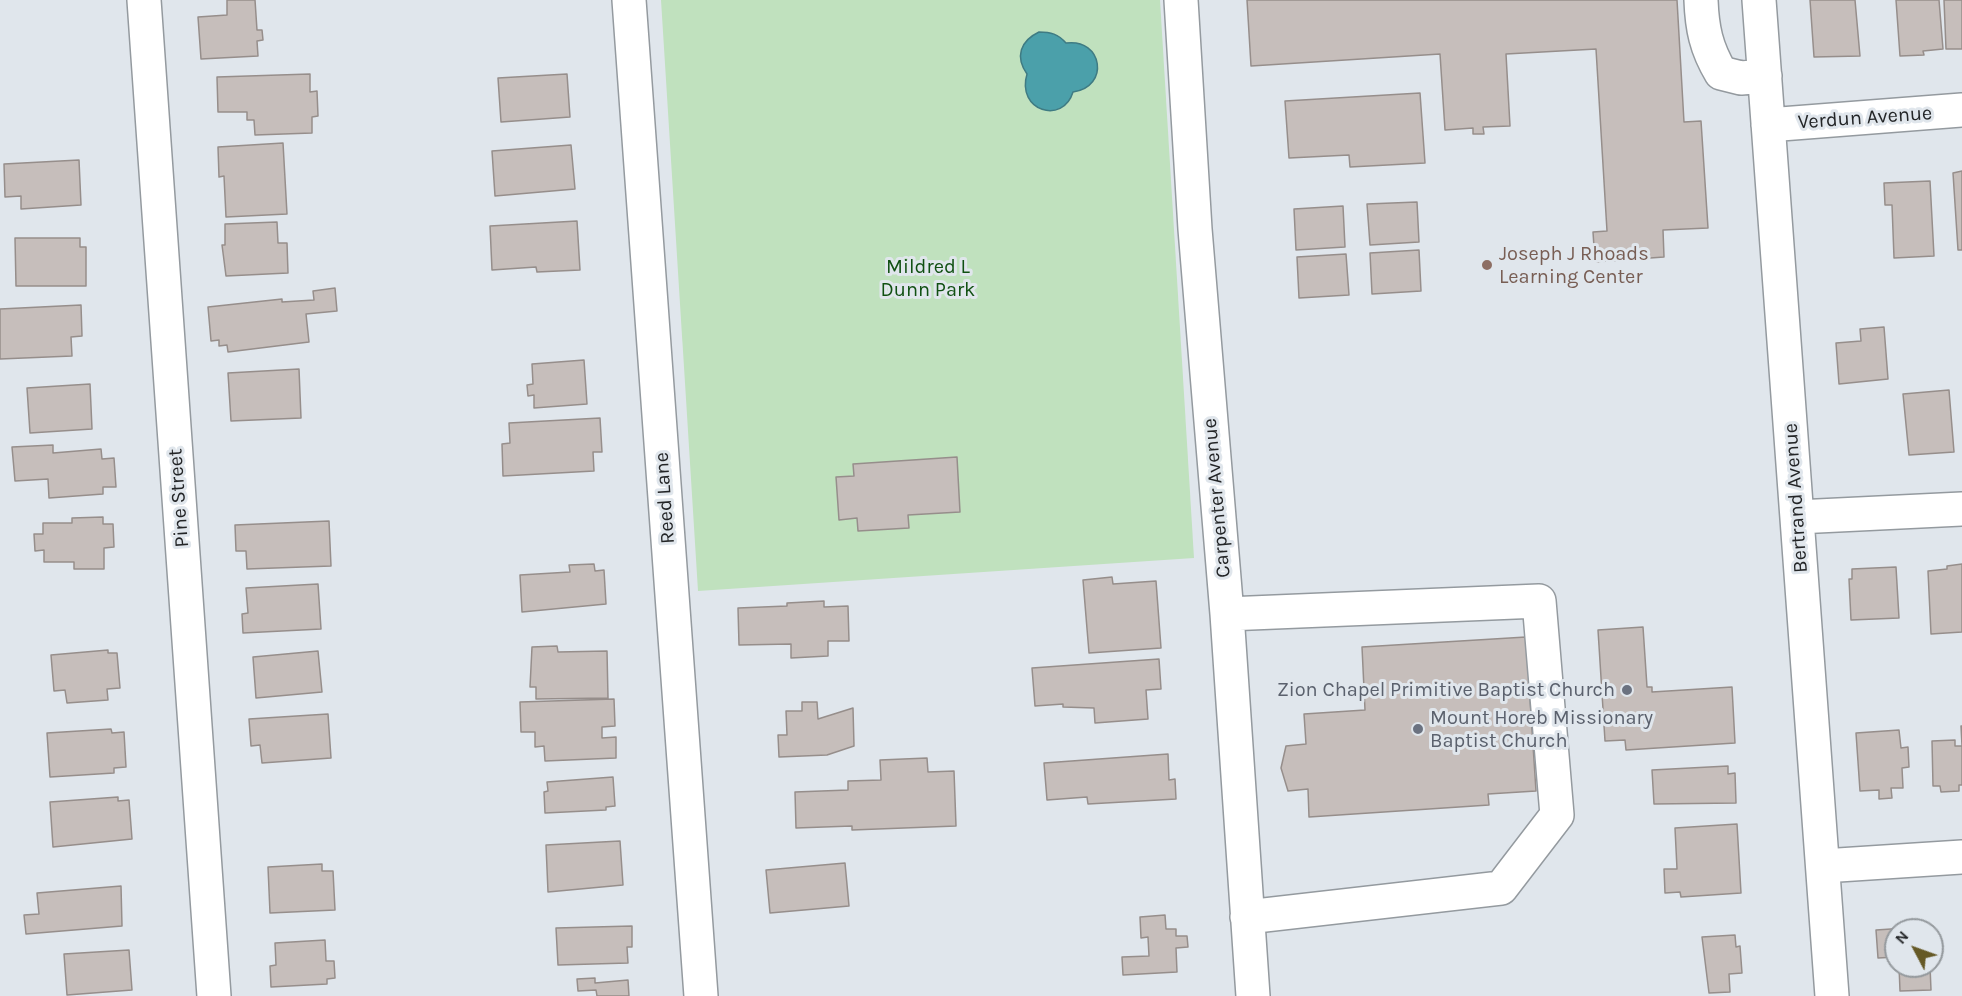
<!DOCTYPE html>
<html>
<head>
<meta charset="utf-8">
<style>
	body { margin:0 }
	#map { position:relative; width:1962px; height:996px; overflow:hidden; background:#e0e6ec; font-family:Karla,sans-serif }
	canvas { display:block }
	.north { position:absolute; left:1884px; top:918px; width:60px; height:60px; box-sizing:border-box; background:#e0e6ec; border:2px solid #94999d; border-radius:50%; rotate:311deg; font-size:16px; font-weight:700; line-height:24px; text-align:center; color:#232527 }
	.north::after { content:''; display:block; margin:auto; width:21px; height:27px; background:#655926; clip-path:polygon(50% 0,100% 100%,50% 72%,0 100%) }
</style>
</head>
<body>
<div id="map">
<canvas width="1962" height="996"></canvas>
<div class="north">N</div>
</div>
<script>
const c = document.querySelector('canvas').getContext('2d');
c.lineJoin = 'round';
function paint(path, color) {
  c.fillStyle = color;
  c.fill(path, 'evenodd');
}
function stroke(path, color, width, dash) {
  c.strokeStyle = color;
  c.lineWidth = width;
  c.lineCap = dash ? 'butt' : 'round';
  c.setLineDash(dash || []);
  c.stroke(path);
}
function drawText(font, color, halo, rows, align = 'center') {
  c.font = font + ' Karla,sans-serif';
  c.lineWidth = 6;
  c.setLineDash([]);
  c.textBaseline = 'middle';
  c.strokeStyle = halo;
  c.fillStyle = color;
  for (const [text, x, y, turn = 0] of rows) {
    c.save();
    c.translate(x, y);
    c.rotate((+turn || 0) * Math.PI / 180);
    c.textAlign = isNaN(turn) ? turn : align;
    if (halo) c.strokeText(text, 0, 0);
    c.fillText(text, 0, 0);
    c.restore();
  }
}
paint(new Path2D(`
	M661,0H1160L1194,558L698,591Z`), '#c0e1be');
const water = new Path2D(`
	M1039,32C1051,32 1058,34 1066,43C1103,38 1110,87 1073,92C1063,125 1016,111 1027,74C1015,57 1020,41 1039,32Z`);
paint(water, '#4ba0aa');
stroke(water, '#3f7b83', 1.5);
const building = new Path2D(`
	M227,0H255L257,30H262L263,40L257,41L258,56L201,59L198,17L227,15Z
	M1247,0H1677L1684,122L1701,121L1708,228L1663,230L1664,257L1595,262L1593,232L1607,231L1596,49L1506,54L1510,126L1483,127L1484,134H1473V128L1445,130L1440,54L1251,66Z
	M1810,0H1855L1860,56L1814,57Z
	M1896,0H1939L1943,49L1923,51L1924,55L1900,56Z
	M1944,0H1962V49H1946Z
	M310,74V92L317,91L318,116L312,117V133L255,135L254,120H247V112H218L217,77Z
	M567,74L570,117L501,122L498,78Z
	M1420,93L1425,163L1350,167L1349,155L1289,158L1285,101Z
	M283,143L287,214L226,217L224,176L219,177L218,147Z
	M571,145L575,189L495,196L492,151Z
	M79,160L81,205L21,209V196L5,197L4,164Z
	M1962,171V250H1958L1953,173Z
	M1930,181L1934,256L1894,258L1892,205H1885L1884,183Z
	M1417,202L1419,242L1370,245L1367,204Z
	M1343,206L1345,247L1296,250L1294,209Z
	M577,221L580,270L537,272L536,267L492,270L490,226Z
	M277,222L278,243H287L288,273L226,276L222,245H225V224Z
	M15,238H80V247H86V286H16Z
	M1419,250L1421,291L1372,294L1370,253Z
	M1346,254L1349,295L1299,298L1297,257Z
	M335,288L337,311L306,314L309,342L228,352L227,345L219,346V340L211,341L208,307L282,299V302L314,300L313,291Z
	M81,305L82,336L71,337L72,356L0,359V309Z
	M1884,327L1888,379L1839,384L1836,343L1861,341L1860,329Z
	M584,360L587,404L534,408V395L528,396L527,385L533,384L532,364Z
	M299,369L301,418L231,421L228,373Z
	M90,384L92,429L30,433L27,388Z
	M1949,390L1954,452L1909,455L1903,394Z
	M600,418L602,452H593L594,471L503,476L502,444L510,443L509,423Z
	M53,445V453L101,449L102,459L114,458L116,487H103V494L49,498L48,479L15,481L12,447Z
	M957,457L960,512L908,515L909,528L858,531L857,518L839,520L836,477L854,476L853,464Z
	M103,517V524H113L114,547L104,548V569H74V562H44V550L35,551L34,534H43V523H72V518Z
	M329,521L331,566L247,569L246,551H236L235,525Z
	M594,564L595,571L604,570L606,604L522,612L520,575L570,572L569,565Z
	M1962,564V632L1931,634L1928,571L1947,569V566Z
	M1896,567L1899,618L1851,620L1849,579H1852V569Z
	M1112,577L1113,584L1156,581L1161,648L1089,653L1083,580Z
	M318,584L321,629L243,633L242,614L248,613L246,588Z
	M824,601V607L848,606L849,641H828V656L791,658V644L739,645L738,608L787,606V603Z
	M1643,627L1647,687H1652V692L1732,687L1735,743L1626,750L1625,740L1605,741L1598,630Z
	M1526,637L1538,683L1529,684L1536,791L1488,794L1489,805L1309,817L1308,789L1288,791L1281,768L1286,746L1306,744L1304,714L1365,710L1362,647Z
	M557,646L558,652L607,651L608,698L536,699V687H530L532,647Z
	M108,650V653H117L120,688L107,689L108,700L67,703L65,690L54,691L51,655Z
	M318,651L322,692L256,698L253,657Z
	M1159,659L1161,689L1146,690L1148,719L1095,723L1094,708L1063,707V704L1035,706L1032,668Z
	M614,699L615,726L602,727V738L616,737V758L545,761L544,746L535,747V732H521L520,702Z
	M802,702H817L818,719L853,708L854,746L827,755L779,757L778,735H787L786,711H802Z
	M328,714L331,758L262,763L260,745L251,746L249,719Z
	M1961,726H1962V785H1959V791L1941,792L1940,786H1933L1932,741L1955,740V746H1962Z
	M111,729L112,733L124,732L126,767L114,768V773L50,777L47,733Z
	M1899,730L1901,748L1908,747L1909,767L1902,768L1903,788H1891L1892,798L1879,799V790L1860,791L1856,733Z
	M1168,754L1169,780L1175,779L1176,799L1088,804L1087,797L1047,800L1044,763Z
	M927,758L928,772L954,771L956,826L852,830V826L796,828L795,792L848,790V781L881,780L880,760Z
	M1728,766V774L1735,773L1736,803L1654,804L1652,770Z
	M613,777L615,806L606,807V810L545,813L544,792L548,791L547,782Z
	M118,797V801L129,800L132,839L53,847L50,802Z
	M1737,824L1741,893L1681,897L1680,892L1665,893L1664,869H1677L1675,828Z
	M620,841L623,885L548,892L546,845Z
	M845,863L849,906L770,913L766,870Z
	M322,864V871H333L335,910L270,913L268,867Z
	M121,886L122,926L26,934L24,915L39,914L37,893Z
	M1165,915L1166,929H1176V936H1187L1188,947L1176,948L1177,972L1123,975L1122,957L1149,956L1148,937L1141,938L1140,917Z
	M632,926V947H627L628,963L558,965L556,928Z
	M1921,927V930H1896V957L1878,958L1876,930Z
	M1735,935L1736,947L1740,946L1742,973L1729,974L1730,992L1709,993L1702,937Z
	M325,940L326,961H334L335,978L327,979V984L271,987L270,966L276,965L275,943Z
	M129,950L132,990L67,995L64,954Z
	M1899,966H1930L1931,990L1900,991Z
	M595,978V983L628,980L629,996H597L596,990L578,991L577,979Z`);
paint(building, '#c6bebb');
stroke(building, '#968e8b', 1.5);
const minor = new Path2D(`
	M144,0L214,996
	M629,0L701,996
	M1181,0L1195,229L1227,614L1253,996
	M1701,0C1702,28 1706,48 1721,73L1741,78L1765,76
	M1759,0L1832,996
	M1768,125L1962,110
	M1797,517L1962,509
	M1227,614L1539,601L1557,815L1501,888L1247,917
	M1823,866L1962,857`);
stroke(minor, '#949a9f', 36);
stroke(minor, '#fff', 33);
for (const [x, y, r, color] of [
	[1487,265,6,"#8d6e63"],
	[1627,690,6,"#6b7280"],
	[1418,729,6,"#6b7280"]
]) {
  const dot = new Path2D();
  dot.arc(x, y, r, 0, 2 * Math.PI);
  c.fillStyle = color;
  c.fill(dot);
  stroke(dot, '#e0e6ec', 2);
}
drawText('20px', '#232527', '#e0e6ec', [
	["Verdun Avenue",1865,118,-4],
	["Pine Street",179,498,-94],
	["Reed Lane",665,498,-94],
	["Carpenter Avenue",1217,498,-95],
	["Bertrand Avenue",1796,498,-94]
]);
drawText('20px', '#785e54', '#e0e6ec', [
	["Joseph J Rhoads",1499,254],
	["Learning Center",1499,277]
], 'left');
drawText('20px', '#105012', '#e0e6ec', [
	["Mildred L",928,267],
	["Dunn Park",928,290]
]);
drawText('20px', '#5b616d', '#e0e6ec', [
	["Zion Chapel Primitive Baptist Church",1615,690],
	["Mount Horeb Missionary",1430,718,"left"],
	["Baptist Church",1430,741,"left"]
], 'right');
</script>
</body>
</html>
